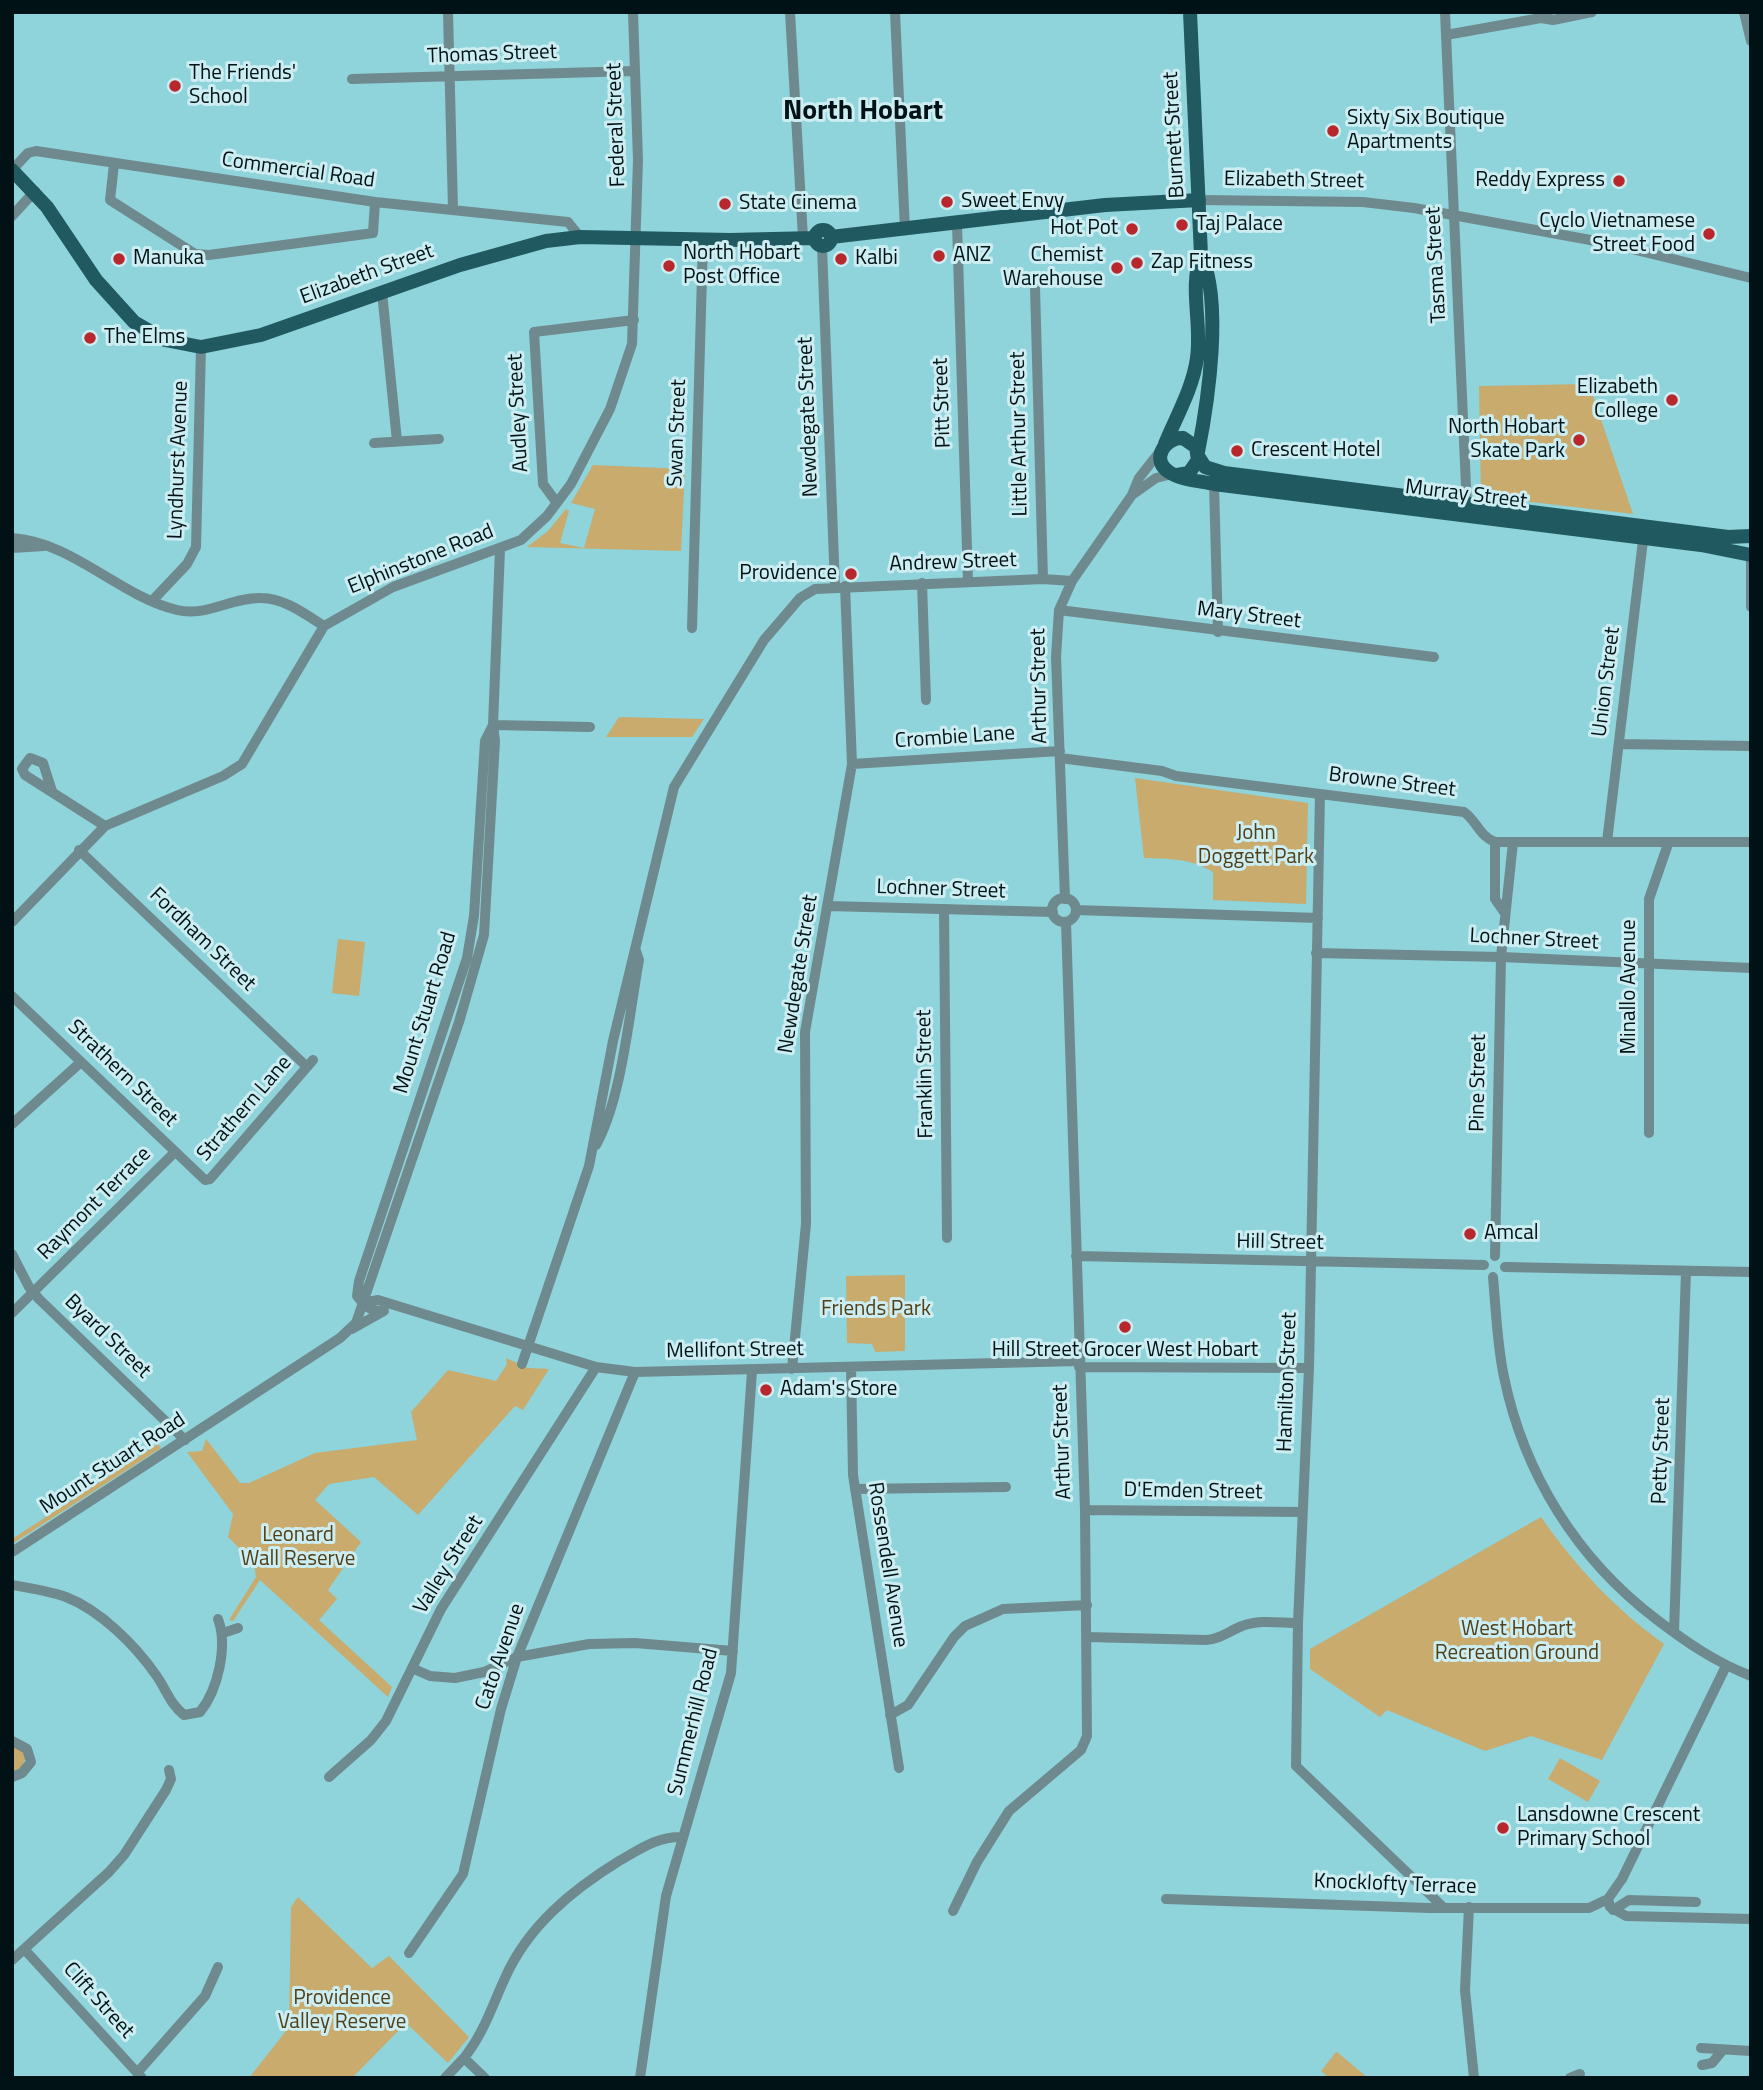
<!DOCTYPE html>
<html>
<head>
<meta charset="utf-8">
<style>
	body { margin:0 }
	#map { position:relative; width:1763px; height:2090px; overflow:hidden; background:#8fd3db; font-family:"Titillium Web",sans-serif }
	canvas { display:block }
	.frame { position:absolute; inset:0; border:14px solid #001215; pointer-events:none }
</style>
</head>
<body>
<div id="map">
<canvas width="1763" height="2090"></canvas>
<div class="frame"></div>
</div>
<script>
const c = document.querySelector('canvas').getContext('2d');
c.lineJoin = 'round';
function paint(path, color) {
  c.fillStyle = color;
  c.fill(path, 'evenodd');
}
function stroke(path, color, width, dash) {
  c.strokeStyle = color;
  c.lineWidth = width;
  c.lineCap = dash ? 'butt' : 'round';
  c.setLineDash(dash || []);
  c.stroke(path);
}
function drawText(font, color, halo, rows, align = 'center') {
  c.font = font + ' "Titillium Web",sans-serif';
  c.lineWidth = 6;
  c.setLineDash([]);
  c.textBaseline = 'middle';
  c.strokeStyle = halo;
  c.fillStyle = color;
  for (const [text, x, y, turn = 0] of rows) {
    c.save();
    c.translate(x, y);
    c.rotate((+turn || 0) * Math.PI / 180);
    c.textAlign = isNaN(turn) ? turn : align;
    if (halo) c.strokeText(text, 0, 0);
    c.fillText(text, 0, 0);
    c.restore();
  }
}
paint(new Path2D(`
	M1589,384L1633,514L1481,496L1479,386Z
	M593,465L685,469L681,551L527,547L548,531L566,509L569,511L560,543L584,548L595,509L571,503Z
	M619,717L704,719L692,737H606Z
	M1135,778L1308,803L1306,904L1213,900V872C1190,858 1170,859 1144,858Z
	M338,939L365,942L359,996L332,993Z
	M905,1275V1351L875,1352L872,1344L847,1343L846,1276Z
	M506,1358L528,1368L549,1369L523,1410L515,1406L418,1515L374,1477L329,1484L315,1500L361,1542L328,1590L337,1599L319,1620L392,1687L388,1697L260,1580L233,1621L229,1620L256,1577L254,1563L228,1537L233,1514L187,1452L202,1451L206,1439L240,1483H249L315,1453L417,1440L411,1412L448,1370L496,1381L507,1364Z
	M158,1444L161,1448L12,1544V1539Z
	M1541,1517C1576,1567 1615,1609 1664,1644L1602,1760L1531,1736L1485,1751L1387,1710L1380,1717L1310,1669V1649Z
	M12,1746H18L26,1757L20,1769L12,1771Z
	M1560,1758L1600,1781L1588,1802L1548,1779Z
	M298,1897L372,1968L389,1956L469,2037L448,2063L406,2023L352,2078H249L289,2027L291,1907Z
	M1336,2052H1337L1368,2078H1329L1321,2071Z`), '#c8ab6d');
stroke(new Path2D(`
	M448,12L453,210
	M790,12L803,238
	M895,12L905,230
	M1445,12L1467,509
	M1744,12L1751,41
	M1541,18L1553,20L1592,12
	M1446,35L1541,18L1548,12
	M352,79L634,71
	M114,164L110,200L195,254L209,255L373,233L375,202
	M12,170L28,153L36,151L375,202L568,222L580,237
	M1199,200L1363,202L1414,208L1607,243L1751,278
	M12,216L35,191
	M957,224L968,582
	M822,247L835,587
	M1035,287L1043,579
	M382,292L397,441
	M374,443L439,439
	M1214,484L1218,632
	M1132,495L1156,478L1172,474
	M557,503L543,484L534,332L634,320
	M12,538C73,542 119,596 177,610C207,617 232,597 261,598C284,598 305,614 324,626
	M12,548L44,546
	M1751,554V607
	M922,583L926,700
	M153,600L187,564L196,547L201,347
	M1059,610L1434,657
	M692,628L703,240
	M493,725L590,727
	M1619,744L1751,746
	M1060,758L1162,771L1176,776L1464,812C1477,821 1479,836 1495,842H1751
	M852,764L1060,751
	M52,791L43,763L30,758L22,769L25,775L105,826
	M1320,794L1309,1368L1298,1623L1296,1766L1444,1908
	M1495,842V899L1504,912
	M1607,842L1644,532
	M79,850L306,1066
	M1052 910a12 12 0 1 1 24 0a12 12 0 1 1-24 0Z
	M1065,899L1056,657L1059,610L1072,581L1132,495L1139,478L1161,450
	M828,906L1053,912
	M944,909L947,1238
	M1076,910L1318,918
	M12,922L105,826L223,776L242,764L324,626L393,587L521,540L547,516L571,484L610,409L632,344L638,160L633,12
	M1316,953L1501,957L1751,968
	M12,996L205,1180L210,1179L313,1060
	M12,1124L81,1062
	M1649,1133V899L1668,844
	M596,1145C622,1098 629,1014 639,960L636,951
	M12,1254L29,1287L39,1299L185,1440
	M1076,1256L1484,1265
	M1495,1256L1501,957L1513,842
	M1505,1267L1751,1272
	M1493,1277C1496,1310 1497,1344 1504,1377C1524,1474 1577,1559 1656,1619C1686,1642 1715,1662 1751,1676
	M363,1303L378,1300L596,1367L635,1372L1079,1361
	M382,1311C369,1311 365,1306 357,1296L359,1281L467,958L474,916L485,741L493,725
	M12,1313L175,1152
	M352,1329L384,1311
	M522,1364L589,1166L613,1041L674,787L764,640L800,598L815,589L1043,579L1072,581
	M851,1367L853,1475L899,1768
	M1079,1367L1309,1368
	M792,1369L806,1224L805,1032L852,764L845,586
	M855,1489L1006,1487
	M1085,1510L1302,1512
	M12,1552L340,1338L356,1323L459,1022L484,935L495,741L493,725L500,549
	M12,1585C30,1588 49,1591 66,1597C100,1610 135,1645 156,1675C166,1689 170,1704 184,1715L200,1712C218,1690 228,1646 218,1619
	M1674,1632L1686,1271
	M223,1633L238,1628
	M1087,1637L1206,1640C1221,1639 1229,1631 1242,1626C1259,1619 1281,1623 1298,1623
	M414,1669L430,1676L455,1678L484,1672L517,1657L589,1644L635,1643L733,1651
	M890,1715L908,1705L954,1637L965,1626L1003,1609L1087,1605
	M12,1741L27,1749L31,1762L22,1773L12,1777
	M329,1777L371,1740L386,1721L441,1609L596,1367
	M1166,1899L1429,1908H1589L1608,1899L1610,1907L1626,1916L1751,1919
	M1608,1899L1622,1879L1726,1666
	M1469,1907L1465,1990L1474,2078
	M1613,1910L1629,1900L1696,1902
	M953,1911L977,1862L1009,1811L1081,1750L1087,1736L1085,1510L1066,922
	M25,1950L142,2078
	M409,1953L463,1874L501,1709L517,1657L635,1372
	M12,1960L109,1872L124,1855L166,1790L171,1779L169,1770
	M1701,2048L1751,2051
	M1702,2065L1712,2063L1722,2051
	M137,2073L205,1996L218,1967
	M445,2078L464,2058
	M485,2078L464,2058C484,2033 492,2006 505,1978C528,1926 572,1890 619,1861C640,1849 658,1836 683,1837
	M640,2078L666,1896L731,1673L752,1371
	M1570,2078L1580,2074`), '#6f8a8e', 10);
stroke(new Path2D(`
	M12,170L47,207L96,280L134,322L165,340L201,347L261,335L460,265L546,241L580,237L730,240L815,238
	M815 238a8 8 0 1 1 16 0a8 8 0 1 1-16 0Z
	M831,237L1105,205L1199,200
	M1165,444C1176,417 1193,388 1197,358C1202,323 1189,288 1201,255L1190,12
	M1198,452C1208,402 1223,302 1201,255
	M1198,456L1205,467L1224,473L1728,537L1751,536
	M1177,475L1189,473L1198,460L1196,447L1183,438C1165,437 1150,460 1169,472C1181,480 1200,481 1214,484L1701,545L1751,555`), '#20595f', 14);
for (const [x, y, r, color] of [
	[175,86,7,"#b7272b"],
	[1333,131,7,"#b7272b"],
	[1619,181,7,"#b7272b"],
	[947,202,7,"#b7272b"],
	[725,204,7,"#b7272b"],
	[1182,225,7,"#b7272b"],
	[1132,229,7,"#b7272b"],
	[1709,234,7,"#b7272b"],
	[939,256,7,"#b7272b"],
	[119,259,7,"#b7272b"],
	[841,259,7,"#b7272b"],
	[1137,263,7,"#b7272b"],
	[669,266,7,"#b7272b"],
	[1117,268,7,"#b7272b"],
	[90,338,7,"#b7272b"],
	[1672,400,7,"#b7272b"],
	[1579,440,7,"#b7272b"],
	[1237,451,7,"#b7272b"],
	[851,574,7,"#b7272b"],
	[1470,1234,7,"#b7272b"],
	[1125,1327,7,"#b7272b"],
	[766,1390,7,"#b7272b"],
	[1503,1828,7,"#b7272b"]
]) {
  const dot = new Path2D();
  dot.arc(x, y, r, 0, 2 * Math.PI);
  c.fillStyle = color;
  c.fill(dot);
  stroke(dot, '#ccedf1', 2.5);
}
drawText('21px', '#001215', '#ccedf1', [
	["Thomas Street",492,55,-2],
	["Federal Street",617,125,-92],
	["Burnett Street",1175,135,-93],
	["Commercial Road",298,171,8],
	["Elizabeth Street",1294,181,1],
	["Tasma Street",1437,265,-93],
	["Elizabeth Street",367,275,-20],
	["Pitt Street",943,403,-92],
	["Audley Street",519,413,-93],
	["Newdegate Street",809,417,-92],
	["Swan Street",678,433,-88],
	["Little Arthur Street",1020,434,-91],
	["Lyndhurst Avenue",179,460,-88],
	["Murray Street",1466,495,7],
	["Elphinstone Road",421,560,-22],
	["Andrew Street",953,563,-2],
	["Mary Street",1249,616,7],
	["Union Street",1607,682,-83],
	["Arthur Street",1040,686,-91],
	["Crombie Lane",955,738,-4],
	["Browne Street",1392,783,7],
	["Lochner Street",941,890,2],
	["Fordham Street",202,940,44],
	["Lochner Street",1534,940,3],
	["Newdegate Street",799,974,-81],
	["Minallo Avenue",1630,987,-90],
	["Mount Stuart Road",426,1013,-73],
	["Strathern Street",122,1074,44],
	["Franklin Street",926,1074,-91],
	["Pine Street",1479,1083,-89],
	["Strathern Lane",245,1109,-49],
	["Raymont Terrace",95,1204,-45],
	["Hill Street",1280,1243,1],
	["Byard Street",107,1337,44],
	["Mellifont Street",735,1351,-1],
	["Hamilton Street",1288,1382,-88],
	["Arthur Street",1063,1442,-92],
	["Petty Street",1662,1451,-88],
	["Mount Stuart Road",113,1464,-33],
	["D'Emden Street",1193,1492,1],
	["Valley Street",449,1565,-58],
	["Rossendell Avenue",887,1565,81],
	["Cato Avenue",501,1657,-71],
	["Summerhill Road",694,1722,-76],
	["Knocklofty Terrace",1395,1885,2],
	["Clift Street",98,2001,48]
]);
drawText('21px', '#001215', '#ccedf1', [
	["The Friends'",189,74],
	["School",189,98],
	["Sixty Six Boutique",1347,119],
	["Apartments",1347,143],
	["Reddy Express",1605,181,"right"],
	["Sweet Envy",961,202],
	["State Cinema",739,204],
	["Cyclo Vietnamese",1695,222,"right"],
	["Street Food",1695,246,"right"],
	["Taj Palace",1196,225],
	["Hot Pot",1118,229,"right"],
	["North Hobart",683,254],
	["Post Office",683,278],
	["ANZ",953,256],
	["Chemist",1103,256,"right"],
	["Warehouse",1103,280,"right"],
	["Manuka",133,259],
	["Kalbi",855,259],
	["Zap Fitness",1151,263],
	["The Elms",104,338],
	["Elizabeth",1658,388,"right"],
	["College",1658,412,"right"],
	["North Hobart",1565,428,"right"],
	["Skate Park",1565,452,"right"],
	["Crescent Hotel",1251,451],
	["Providence",837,574,"right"],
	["Amcal",1484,1234],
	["Hill Street Grocer West Hobart",1125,1351,"center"],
	["Adam's Store",780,1390],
	["Lansdowne Crescent",1517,1816],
	["Primary School",1517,1840]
], 'left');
drawText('21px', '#513f17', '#ccedf1', [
	["John",1256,834],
	["Doggett Park",1256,858],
	["Friends Park",876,1310],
	["Leonard",298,1536],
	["Wall Reserve",298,1560],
	["West Hobart",1517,1630],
	["Recreation Ground",1517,1654],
	["Providence",342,1999],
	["Valley Reserve",342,2023]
]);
drawText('bold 28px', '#001215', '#ccedf1', [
	["North Hobart",863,112]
]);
</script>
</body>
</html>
